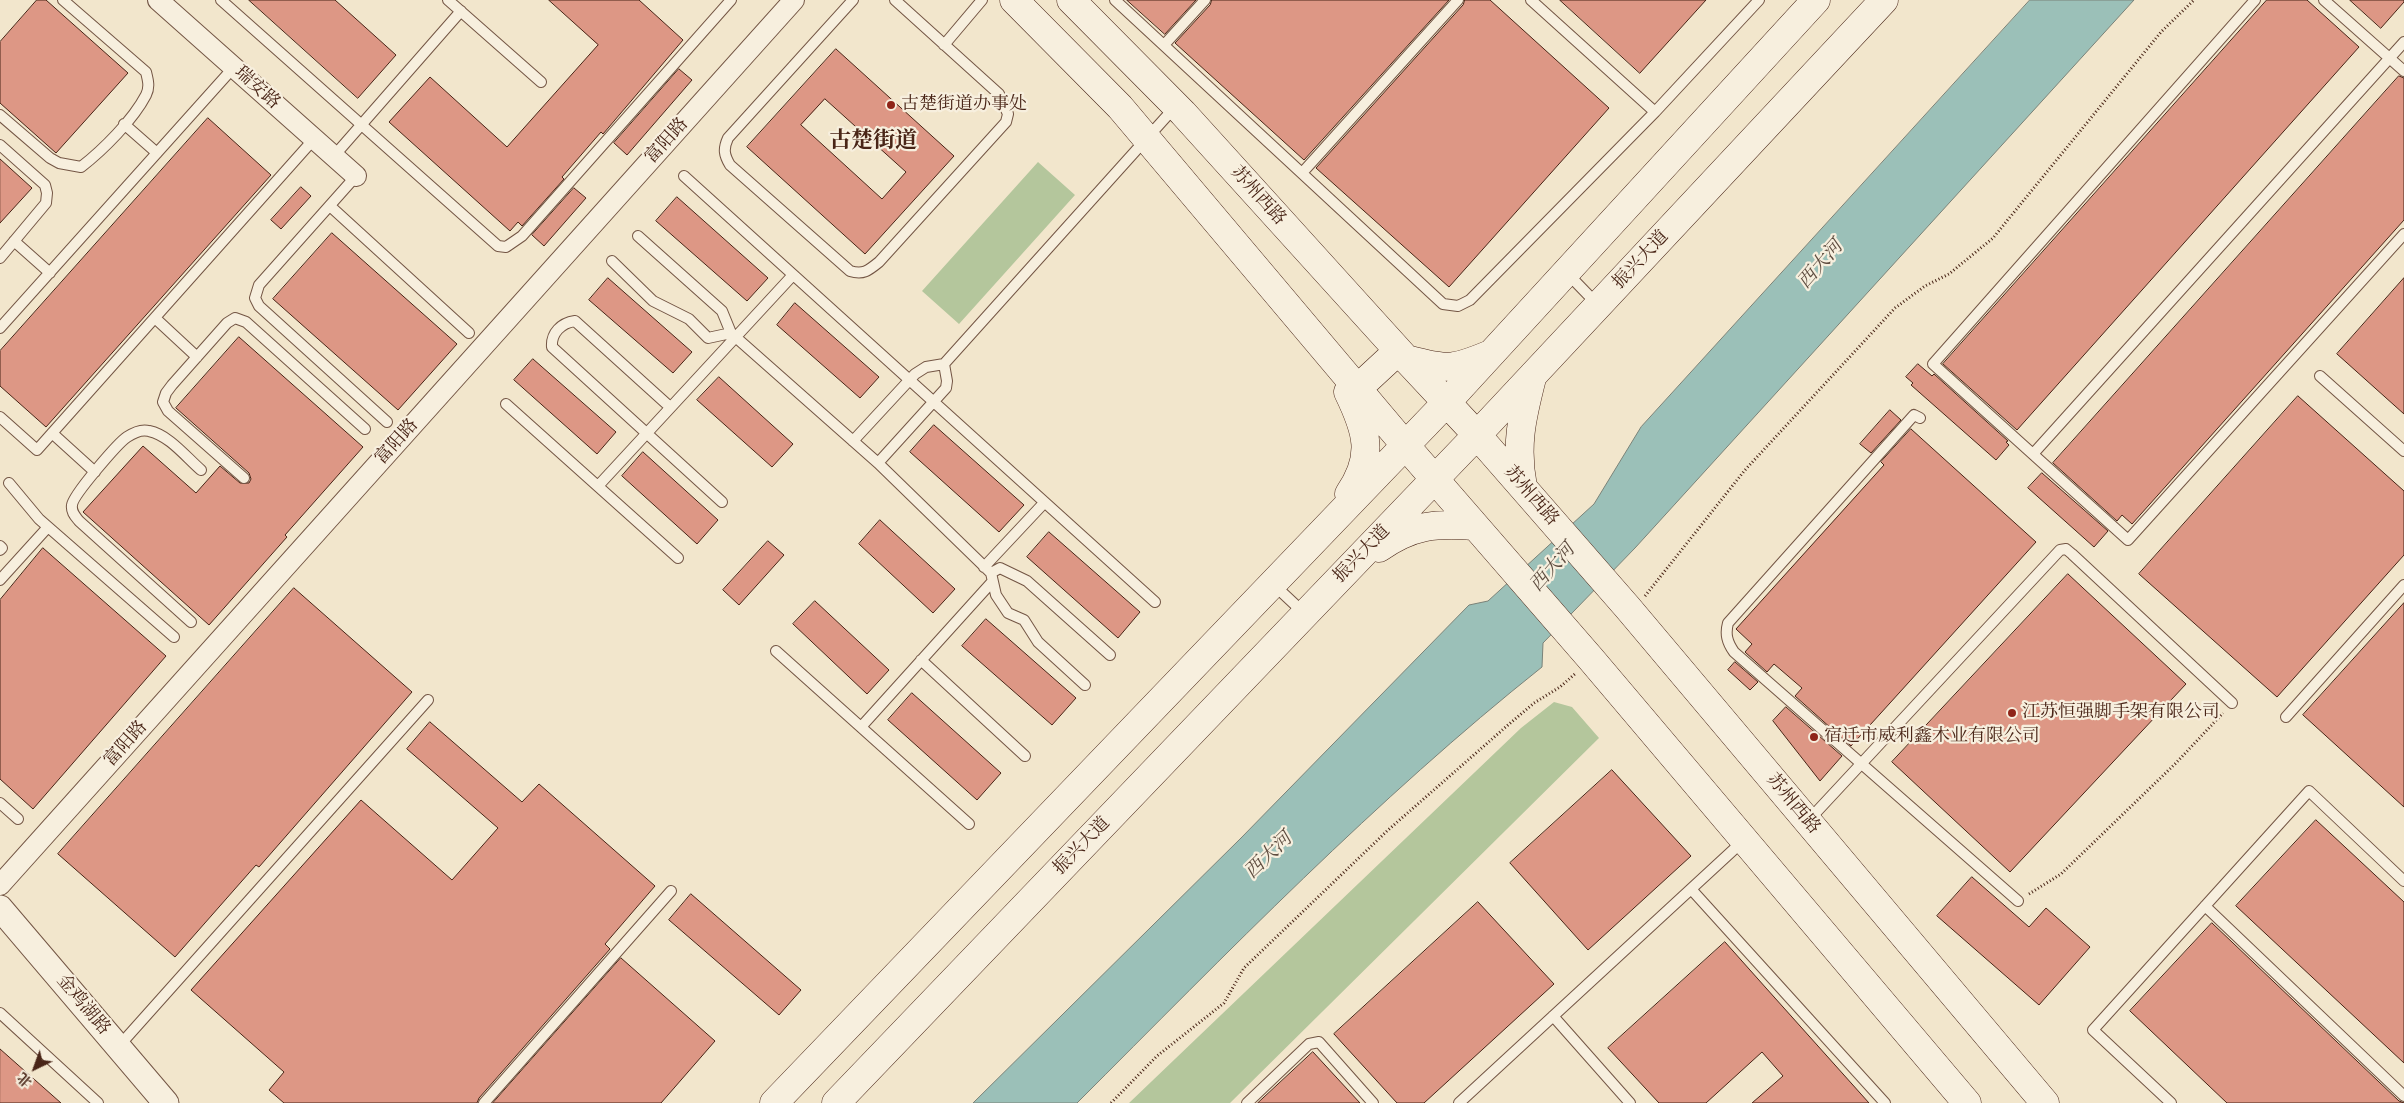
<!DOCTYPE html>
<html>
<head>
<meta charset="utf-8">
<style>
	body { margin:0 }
	#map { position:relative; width:2404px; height:1103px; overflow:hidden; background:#f2e6cc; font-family:"IM FELL French Canon","Noto Serif SC",serif }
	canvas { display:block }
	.north { position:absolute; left:10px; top:1043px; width:50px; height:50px; -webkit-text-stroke:4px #f7efde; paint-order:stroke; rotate:222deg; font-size:14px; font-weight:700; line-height:20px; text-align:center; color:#492517 }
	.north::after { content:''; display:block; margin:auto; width:18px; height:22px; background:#492517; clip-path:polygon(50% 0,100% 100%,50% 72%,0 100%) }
</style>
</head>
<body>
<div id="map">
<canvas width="2404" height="1103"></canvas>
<div class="north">北</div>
</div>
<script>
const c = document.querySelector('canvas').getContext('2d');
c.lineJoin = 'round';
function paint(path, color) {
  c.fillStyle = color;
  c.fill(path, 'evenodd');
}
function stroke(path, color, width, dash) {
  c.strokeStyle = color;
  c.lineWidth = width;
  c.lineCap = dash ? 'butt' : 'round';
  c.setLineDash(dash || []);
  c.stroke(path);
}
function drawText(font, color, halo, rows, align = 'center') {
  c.font = font + ' "IM FELL French Canon","Noto Serif SC",serif';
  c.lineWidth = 4.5;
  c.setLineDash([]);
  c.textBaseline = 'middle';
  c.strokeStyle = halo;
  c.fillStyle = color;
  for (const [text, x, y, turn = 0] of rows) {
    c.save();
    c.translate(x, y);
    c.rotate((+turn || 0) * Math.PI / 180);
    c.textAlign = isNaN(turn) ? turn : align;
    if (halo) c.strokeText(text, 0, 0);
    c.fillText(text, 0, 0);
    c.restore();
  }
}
paint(new Path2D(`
	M1038,162L1075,195L959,324L922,291Z
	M1554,702L1572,707L1599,738L1230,1103H1129L1521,728Z`), '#b4c69c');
const water = new Path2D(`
	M2030,0H2134L1635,548L1543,643L1542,667C1376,799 1227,953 1077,1103H973L1241,838L1469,605L1488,601L1594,504L1641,427Z`);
paint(water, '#9bc0b8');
stroke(water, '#7a8278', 1);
const building = new Path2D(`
	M37,0H46L128,73L56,153L0,103V42Z
	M249,0H335L396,55L358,98Z
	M549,0H639L683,40L603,134L601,132L562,177L564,179L522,226L518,222L510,231L389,122L430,77L507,147L598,45Z
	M1127,0H1196L1165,34Z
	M1212,0H1449L1304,160L1175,43L1210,5Z
	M1465,0H1490L1609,108L1449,287L1316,168L1463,5Z
	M1560,0H1706L1640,73Z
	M2267,0H2307L2359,47L2017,430L1943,364Z
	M2350,0H2404V2L2381,28Z
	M836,49L954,156L865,254L747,147ZM825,99L906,172L882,199L801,125Z
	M679,69L692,80L627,155L614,143Z
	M2399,76L2404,78V220L2132,524L2122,515L2117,521L2053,463Z
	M208,118L271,175L46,427L0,386V351Z
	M0,159L32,188L0,223Z
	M301,187L311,196L281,229L271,220Z
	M574,188L586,198L544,246L532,235Z
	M677,197L768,278L747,301L656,221Z
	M332,233L457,344L398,410L273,299Z
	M608,278L692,352L673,373L589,300Z
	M2404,278V414L2337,354Z
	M795,303L879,377L860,398L777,325Z
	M239,337L363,447L285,535L287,537L209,625L83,512L143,446L196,493L220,466L240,483H249L251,479L249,473L176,408Z
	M533,359L616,432L597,454L514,380Z
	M1918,364L1932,376L1934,374L2008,441L2006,442L2009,445L1996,460L1911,385L1913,383L1906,377Z
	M719,377L793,444L772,467L697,400Z
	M2298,396L2404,491V555L2277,697L2139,574Z
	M1890,410L1901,420L1871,453L1860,444Z
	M934,425L1024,505L999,532L910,452Z
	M1911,429L2036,542L1851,746L1795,696L1802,688L1774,664L1767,672L1745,652L1752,644L1736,629L1884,465L1881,462Z
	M643,452L718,520L697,544L622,476Z
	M2042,473L2108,531L2094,547L2028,488Z
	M880,520L955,589L933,613L859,544Z
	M1049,532L1140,612L1118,638L1027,557Z
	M768,541L784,555L739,605L723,590Z
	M43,548L166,656L33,809L0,779V600Z
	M2068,574L2186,684L2010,872L1892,762Z
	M294,588L412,692L259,867L256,865L175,957L58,854Z
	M815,601L889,670L867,694L793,624Z
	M2404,603V807L2303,715Z
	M986,619L1076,698L1052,725L962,646Z
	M1735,662L1758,682L1750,690L1728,670Z
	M912,693L1001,773L977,800L888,720Z
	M1786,707L1842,756L1820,781L1773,721Z
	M430,722L522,802L539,784L655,886L605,944L610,949L479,1098L477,1103H284L269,1090L284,1072L191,990L361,800L452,880L498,828L407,749Z
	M1612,770L1691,856L1588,950L1510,863Z
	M2316,820L2404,902V1063L2236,906Z
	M1972,877L2029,927L2046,908L2090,947L2039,1005L1937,916Z
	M691,894L801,990L779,1015L669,920Z
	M1478,902L1554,984L1424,1103H1397L1334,1034Z
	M2212,923L2399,1101L2404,1103H2227L2130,1011Z
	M1725,942L1766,988L1869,1103H1752L1783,1076L1762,1052L1706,1103H1659L1608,1048Z
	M621,958L715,1041L661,1103H493Z
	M0,1049L61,1103H0Z
	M1313,1052L1360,1103H1258Z`);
paint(building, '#dd9785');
stroke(building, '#492517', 1);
const service = new Path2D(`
	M221,0L498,246L506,247L522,236L731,0
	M448,0L541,82
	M853,0L728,138C723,149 724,155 730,165L850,271C863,275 868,271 879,262L1006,122L1008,114L999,94L895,0
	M1115,0L1443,304L1458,306L1470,300L1655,112L1759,0
	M1531,0L1655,112
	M2255,0L1933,364L2128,540L2404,234
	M2324,0L2404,71
	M944,45L982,0
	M1164,45L1205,0
	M0,115L50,158L59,163L81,167C103,150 133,120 146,95C150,87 148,80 146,72L63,0
	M124,124L157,153
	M0,145L45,185L47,193L46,203L0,258
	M334,156L461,11
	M1302,173L1458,0
	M356,176L259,285L255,298L259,306L387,422
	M684,176L1155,602
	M330,206L469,333
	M14,241L50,273
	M612,261L653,301L689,319L708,338L731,333L722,311L638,236
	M1567,273L1597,304
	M155,318L197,357
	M0,328L234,67
	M731,333L878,463L991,573
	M2320,376L2404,451
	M506,404L678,558
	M670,407L575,321C561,323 551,333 552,347L722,502
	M0,417L37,450L314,139
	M1920,418L1914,415L1728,623C1725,634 1727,642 1734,652L2018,901
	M52,433L95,472
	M853,441L915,374L926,367L944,364L1175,107
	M2033,454L2404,42
	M878,463L946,388L947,381L944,364
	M244,478L168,411L163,402L166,393L172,385L227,323L235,318L246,322L365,429
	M9,483L39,519L174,637
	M598,486L793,275
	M0,546L2,548L0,550
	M984,567L1044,503
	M0,580L48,527
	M1273,584L1304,613
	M191,622L79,521C75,516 71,512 72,505C73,495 118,443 127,437C133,433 142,429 149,431C169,435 186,457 201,470
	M776,651L969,824
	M921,660L1025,756
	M1085,685L1038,642L1024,620L1008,613L996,595L991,573L1000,568L1027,581L1110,655
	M2286,717L2404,585
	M861,727L992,582
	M0,803L18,819
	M1808,821L2060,550L2066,549L2072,554L2232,703
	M1691,889L1885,1103
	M2205,906L2404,1096
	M0,1013L98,1103
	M1553,1016L1630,1103
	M119,1046L428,700
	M484,1103L671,891
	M1247,1103L1309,1044L1319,1042L1373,1103
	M1459,1103L1743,841
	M2171,1103L2093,1030L2309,791L2404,881`);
const minor = new Path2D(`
	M158,0L356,176
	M0,885L794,0`);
const tertiary = new Path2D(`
	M0,908L166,1103`);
const secondary = new Path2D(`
	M1014,0L1120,107L1405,445L1591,659L1967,1103
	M1071,0L1183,113L1406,359L1477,435L1628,608L2045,1103
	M1406,359C1445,369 1450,371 1488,355
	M1357,389L1398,351
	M1348,392C1367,431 1375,456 1349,494
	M1523,487C1515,446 1522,417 1532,378
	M1379,548C1412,525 1435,523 1475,526
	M774,1103L1447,402L1816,0
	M836,1103L1477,435L1884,0`);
stroke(service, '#735544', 12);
stroke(minor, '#735544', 22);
stroke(tertiary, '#735544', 27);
stroke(secondary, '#492517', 29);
stroke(new Path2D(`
	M1645,596L1745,470L1895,308L1925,286L1949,274L1993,238L2161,32L2194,0
	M2029,894L2061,874L2176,763L2223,713
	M1111,1103L1157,1056L1224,1003L1244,968L1387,831L1508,725L1534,703L1560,687L1576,673`), '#492517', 3, [1, 2.5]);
stroke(service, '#f7efde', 10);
stroke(minor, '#f7efde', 20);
stroke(tertiary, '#f7efde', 25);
stroke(secondary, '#f7efde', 28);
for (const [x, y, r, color] of [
	[891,105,5,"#8f2418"],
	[2012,713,5,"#8f2418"],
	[1814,737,5,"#8f2418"]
]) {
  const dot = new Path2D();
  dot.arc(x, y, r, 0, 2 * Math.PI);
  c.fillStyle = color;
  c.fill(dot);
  stroke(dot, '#f7efde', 2);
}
drawText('18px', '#492517', '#f7efde', [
	["瑞安路",257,88,42],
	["富阳路",667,141,-48],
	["苏州西路",1258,196,48],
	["振兴大道",1641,260,-47],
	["富阳路",397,442,-48],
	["苏州西路",1531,496,49],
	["振兴大道",1362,554,-46],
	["富阳路",126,744,-48],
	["苏州西路",1793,804,50],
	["振兴大道",1082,846,-46],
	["金鸡湖路",83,1005,50]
]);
drawText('18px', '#492517', '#f7efde', [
	["古楚街道办事处",901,105],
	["江苏恒强脚手架有限公司",2022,713],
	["宿迁市威利鑫木业有限公司",1824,737]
], 'left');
drawText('italic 19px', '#5e4c3f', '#f7efde', [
	["西大河",1821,265,-49],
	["西大河",1553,568,-49],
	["西大河",1269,856,-44]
]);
drawText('bold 22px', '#492517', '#f7efde', [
	["古楚街道",873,142]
]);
</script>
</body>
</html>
